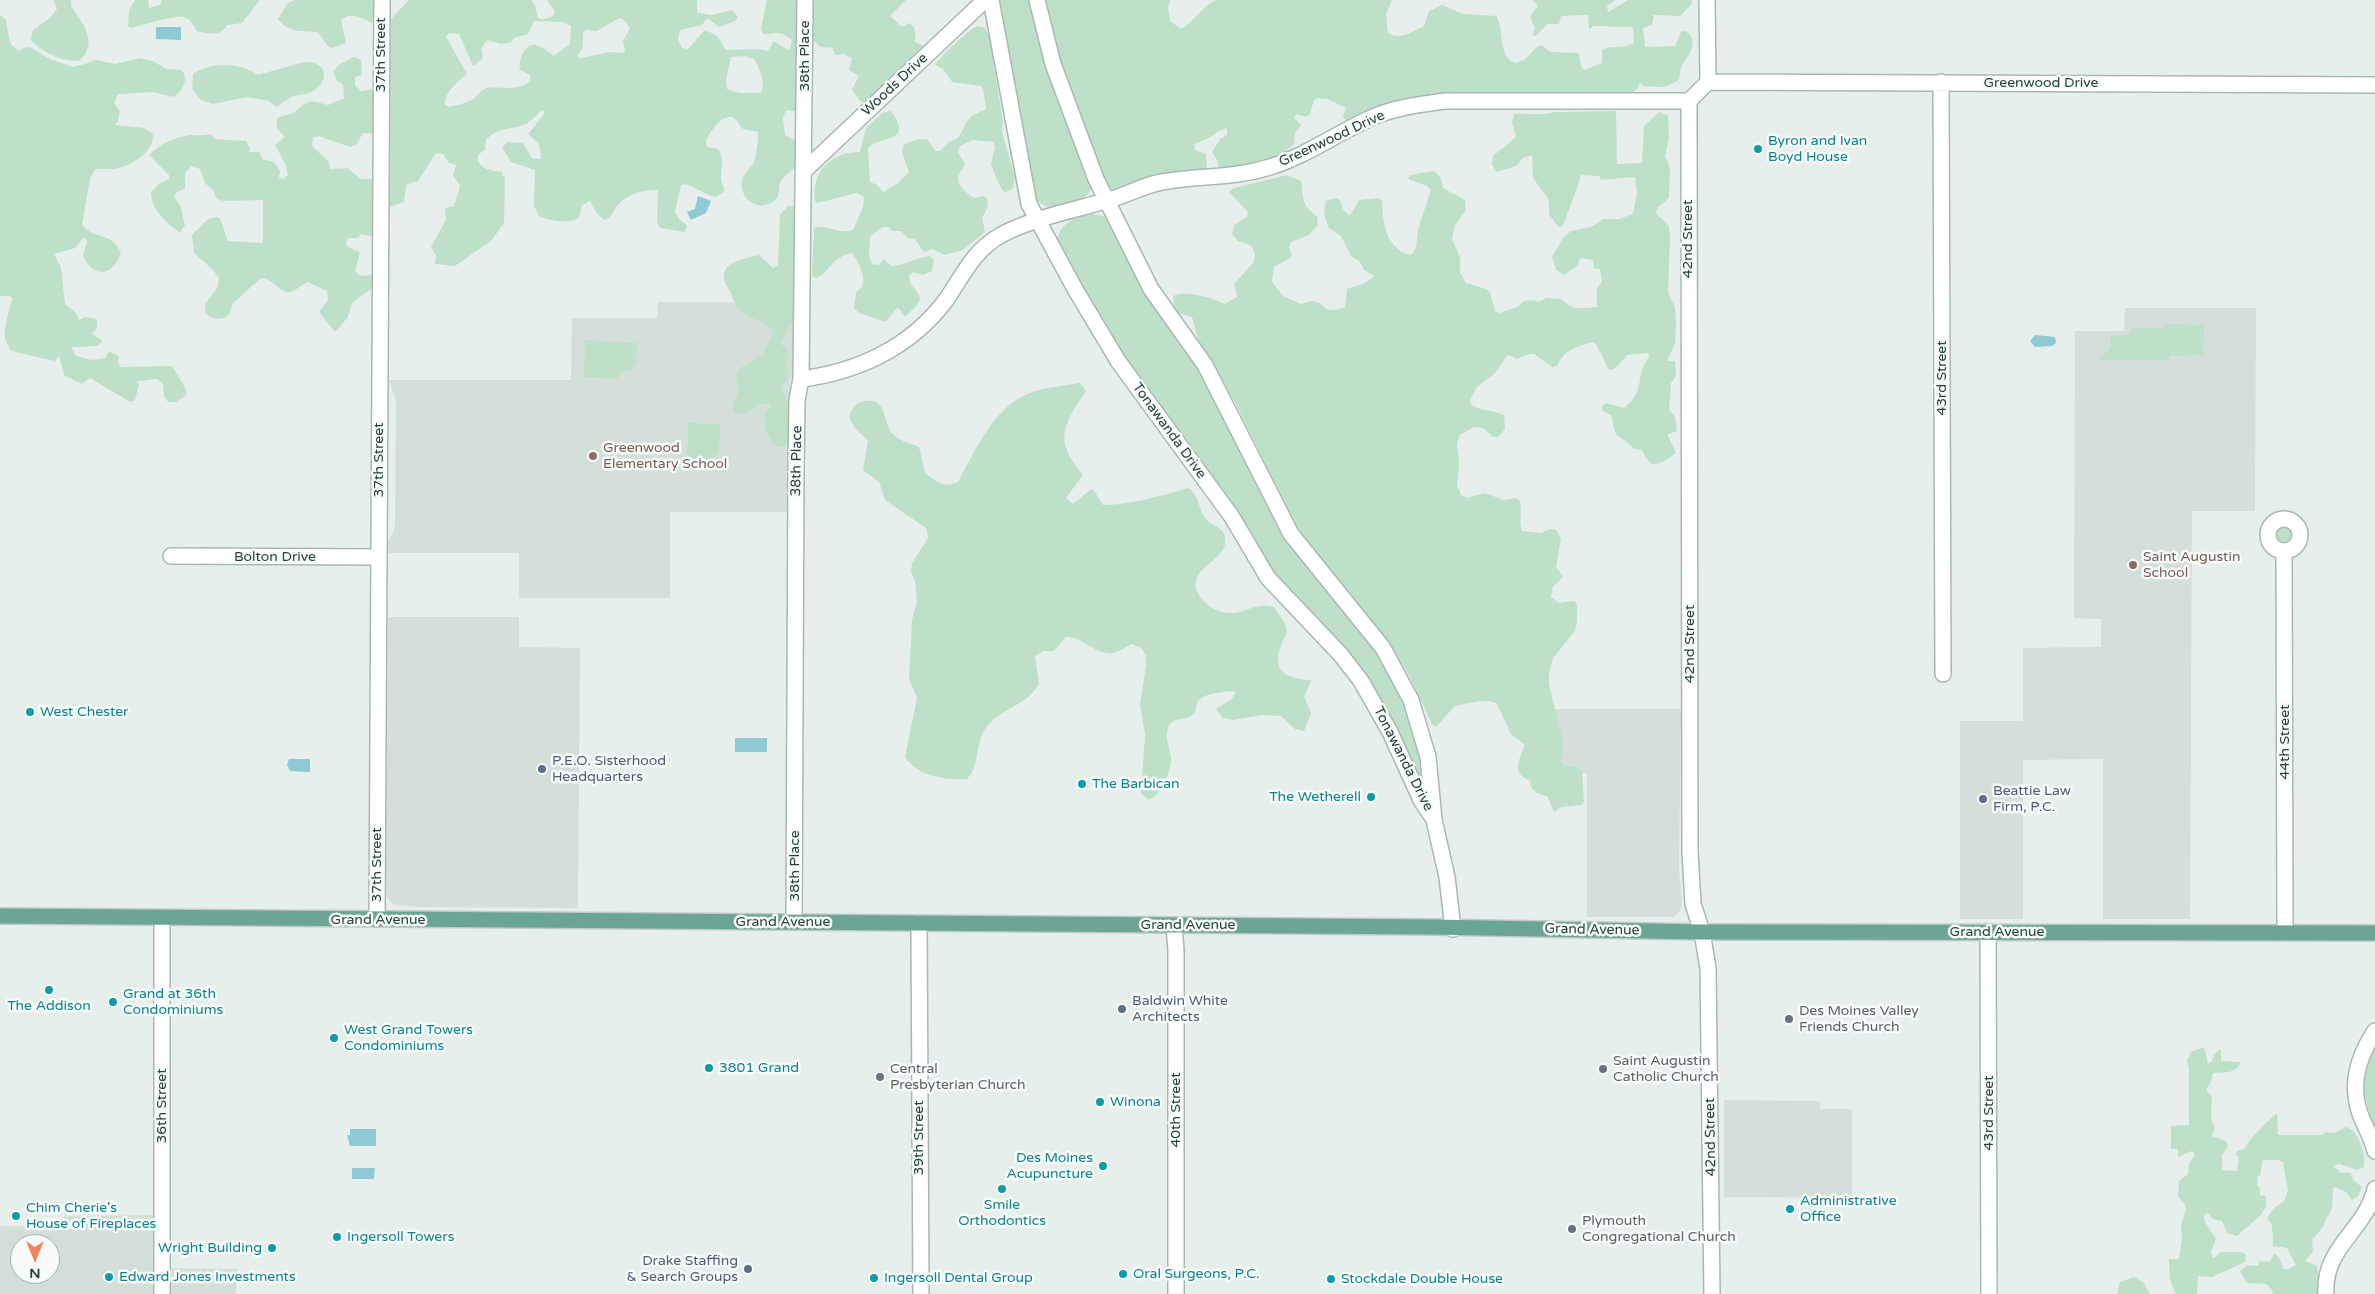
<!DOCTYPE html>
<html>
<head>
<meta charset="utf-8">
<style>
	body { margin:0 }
	#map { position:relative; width:2375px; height:1294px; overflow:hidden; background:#e6efeb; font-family:"Varela Round",sans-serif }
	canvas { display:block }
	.north { position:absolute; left:10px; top:1234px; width:50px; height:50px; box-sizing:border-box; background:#f7fbf9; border:1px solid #a3b1ad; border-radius:50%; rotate:180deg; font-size:14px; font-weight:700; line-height:20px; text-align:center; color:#24423a }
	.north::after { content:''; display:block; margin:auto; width:18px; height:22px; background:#f4845f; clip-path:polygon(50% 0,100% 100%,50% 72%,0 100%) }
</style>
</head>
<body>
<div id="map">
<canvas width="2375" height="1294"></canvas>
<div class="north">N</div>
</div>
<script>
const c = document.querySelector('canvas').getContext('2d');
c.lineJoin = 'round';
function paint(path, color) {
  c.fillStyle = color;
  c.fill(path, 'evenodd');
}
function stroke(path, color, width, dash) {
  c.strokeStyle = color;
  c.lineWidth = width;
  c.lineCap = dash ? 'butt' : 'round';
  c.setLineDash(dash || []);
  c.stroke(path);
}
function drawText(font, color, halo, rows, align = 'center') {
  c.font = font + ' "Varela Round",sans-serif';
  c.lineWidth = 5;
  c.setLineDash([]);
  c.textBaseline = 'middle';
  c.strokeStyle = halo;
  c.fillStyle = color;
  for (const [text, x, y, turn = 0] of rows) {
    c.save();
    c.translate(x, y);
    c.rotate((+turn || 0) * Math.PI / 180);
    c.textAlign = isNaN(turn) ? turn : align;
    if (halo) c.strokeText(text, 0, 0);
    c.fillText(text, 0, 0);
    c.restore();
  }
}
paint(new Path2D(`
	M658,302L796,303V367L790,381L789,512H670V598H519V553H388V542L395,527L396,415V402L389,380H571L572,318H657Z
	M2125,308H2256L2255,511H2192L2190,919H2103V759L2023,760V919H1960V721H2023V648L2101,647V619L2074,618L2075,331H2124Z
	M388,617H519V647L580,648L578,908L421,907L394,905L389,900L386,893Z
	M1554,709H1681L1679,867L1682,903L1680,911L1673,917H1587V773H1554Z
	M1724,1100L1820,1101V1109H1852V1198L1724,1197Z
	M162,1215V1268L237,1269L236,1294H0V1226L64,1227V1216ZM20,1244H50V1274H20Z`), '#d4dfda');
paint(new Path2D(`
	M53,0H71V6C82,21 99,44 80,60C65,64 40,51 31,40L33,30L50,18L57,9Z
	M135,0H148L149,8L160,5L162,0H260L242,23L227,25C221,37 208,34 197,31C194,26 190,18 183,17C176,15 141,25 132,28L128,26L129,10Z
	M294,0H373V23C362,19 352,10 341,20L346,43L331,48L327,45L318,32C302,31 288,33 278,19L287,4Z
	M409,0H531L535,5L538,18L542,20L553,16L555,11L547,0H697V13L711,15L732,10L738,17L735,21L719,27L707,18L702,25L680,30L678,39L682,48L688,49L704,31C721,34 718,39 726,50C738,50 757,48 768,51L774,41L788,50L790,48L792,40C781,30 777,34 763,34L761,29L767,0H799V112L786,110L783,118L785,135L798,142C798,148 799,159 796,165C793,171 785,175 781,181C777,187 781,194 776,199C764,212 744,204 742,188C740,173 751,170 754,162C757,152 758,143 758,132L743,129C740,126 739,123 736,120C726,108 710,132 706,140L707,147L718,149C727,161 716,176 725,190C711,208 696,181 681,185L675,212L679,219L687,225L685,232L660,228L657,222L658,190C642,190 628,193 617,206C612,212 613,217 604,220L596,212L590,201L582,205L579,218C568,224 550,221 539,216L534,206L535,170L511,162L502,147L507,142L523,143L532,158L541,159L539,144L528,134L545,113L542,110C536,115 531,122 523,125C507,131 499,126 486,140L485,150L479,154L477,159C481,169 491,171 502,172V176L505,177L504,223L491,241L455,266L435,264L436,256L431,247L446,220L445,208L454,206L460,186L453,175L456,165L449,163L443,154L436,153L418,181L406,185L404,202L390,207L391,19ZM619,18L624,20L630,28L623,41L625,50L623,53L610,52L581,58L577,56L583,47V33L586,30L597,31ZM534,21L563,22L571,26L570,44L554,56C549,52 542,47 536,45C524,43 518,61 520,70L529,74L531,78C524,93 500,86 487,88C480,90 478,96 472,100C466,103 457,105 450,107L445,105C444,93 458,81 467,74L446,37L449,33L459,34L473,66L483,58L481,49L487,40L501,44L511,42L514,38L528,34ZM745,56L754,59C760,70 766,82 761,93H740L727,89L726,80L731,57Z
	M812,0H906L890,16L902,27L910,23C916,28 916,35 915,42L924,46L864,103L859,100L852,89L859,76L849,70L852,58L844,54L835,55L833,48L821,47L812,40Z
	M998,0H1032L1092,186C1087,204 1067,204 1051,209L1036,201Z
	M1044,0H1171L1168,7L1170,21L1181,29C1193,23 1205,3 1217,0H1392L1386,14L1388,33C1399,41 1414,31 1424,26L1429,11L1442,5L1463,14L1496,16C1505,29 1497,56 1515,63L1524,60L1538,46H1543L1550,52L1579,53L1581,66L1584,70L1602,63V50C1611,44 1624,50 1634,43L1633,27L1594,26L1589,29L1588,15L1561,16L1559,24H1547L1536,36L1532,35L1535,28L1530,17L1538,6L1532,0H1615L1607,6L1608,12L1628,0H1692L1691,5L1680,16L1654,15L1652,25L1643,28L1645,47L1675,46L1681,32L1686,31C1700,42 1688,55 1682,66C1679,71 1681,76 1678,81L1664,87L1643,86L1640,83L1637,89L1632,93L1445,94L1347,123L1343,116L1346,108L1328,99L1318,98L1314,100L1310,114L1306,117L1296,114L1294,118L1301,125L1295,133L1294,144L1286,151L1287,154L1258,163L1219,170L1217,160L1212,152L1220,139L1227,135V128C1216,131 1208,140 1194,144L1195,150L1206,154L1207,171L1142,180L1115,189L1107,187L1104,179L1060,63Z
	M0,15L6,20L10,43L18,51L27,47L31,48L52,60L74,67L97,60L115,64L139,58L153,61L166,69L181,70L184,73C187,84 182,90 174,97L153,92L118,94L114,103L120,111L118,121L115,125L144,128L153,134C154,152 132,166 115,169C108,170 102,168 95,170L90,178L82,225C95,241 111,230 121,253C113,276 93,280 83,255L87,241L84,237L75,248L54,254L61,267L65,304L77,314L79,320L85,317L97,319V328L92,334L103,341L97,346L71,347L76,356L91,360L106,358L108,351L119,356L118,363L121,367L172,366L187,391L186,396L175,402H168L164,396L163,384L157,379L137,381L139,384L135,400L130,402L90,378L82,384L64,375L59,356L55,361L11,351C9,347 5,341 5,337C4,329 10,304 13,298L9,296H0Z
	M977,26L984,27L989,35L1003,121L1002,132L1015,178L1013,188L1005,193C998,185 995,174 991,164L995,147L993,142L973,140L960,146L958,152L965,164C964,168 961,170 959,175C955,185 967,193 974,198L984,196L987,198L988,207L982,218L985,232L963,250L945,255L933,249L924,252L915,239L908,238L901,231H892L889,227H882L870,237L869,256L872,264L879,265L884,259L891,266C905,266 917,257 930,256L934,260L932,271L923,275L913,272L909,276L911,285C926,300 920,302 905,317L898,307L885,322L859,313L854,308L856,293C858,290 863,287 863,283C865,276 857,257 851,253C844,255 837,258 832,264C826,270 825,274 816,278L812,276L814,228C823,223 840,235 853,230L863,207L864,197L857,193L817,203L815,201C811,172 831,152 860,152L866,128L882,113L891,111C916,145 876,135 868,149L870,182L877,185L883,192L897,184L909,172L902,152L904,144L918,139H927L935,151H940L949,142L958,138C969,122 964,116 986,110L983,89L981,86L952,82L943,69L935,65C938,58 970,29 977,26Z
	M354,57L361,60L362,75L355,77V85L361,91L373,89V133H363L356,145L350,147L319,136L313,138L312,146L329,162L330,169L347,168L361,179H373L372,236L361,234L358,238H348L346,242L347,247L360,252L355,271L360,276L372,275V288L352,303L348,317L335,332L319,312L328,300L327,291L308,282C302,284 297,290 291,292C280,294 273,278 261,278L233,303L229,314L224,318L215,319L206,314L205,304L218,287L219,278L213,270L194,253L192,235L208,219L218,217C224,224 224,233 228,241L263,243V200L224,201L217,199L213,190L205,183L200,169L191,166L185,173V188L176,193L174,197L180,205L185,225L180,233C168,224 150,209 151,192L159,184L169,179V175L149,155C159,144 177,136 191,135C198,135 203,136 211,134L215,139L246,141L250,148L249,152H260L262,159L274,162L280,171L279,178L284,179L288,175L286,165L275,145L285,137L277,128V118C283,115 291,115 296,111C310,98 311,101 328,105L344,98L343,85L337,81L333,71L339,65Z
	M304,62C328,61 330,81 313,91C307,95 300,94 293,96C287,99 282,104 276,107L269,101L247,97L213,104L201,100L192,89L193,74C211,61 241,63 258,75Z
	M1616,111L1617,164L1642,163L1644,126L1659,112L1668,116L1669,138L1665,156L1670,168L1669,198L1658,207L1656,213L1669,226L1670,236L1668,293L1675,307L1676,324L1675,344L1668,358V361H1675L1676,376L1671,383L1669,410L1675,417L1677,431L1668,434V436L1676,453C1659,464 1652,473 1642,450L1634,449C1620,432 1615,444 1612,416L1602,410V406L1606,403L1624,408C1648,389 1633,377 1649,357L1648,353L1628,355L1614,369L1609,370L1596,344L1592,342C1576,347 1564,350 1557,366L1552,367L1534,354H1529L1517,359L1508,355L1494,374L1477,387L1470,400L1471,405C1482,411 1493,410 1504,415L1505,429L1498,437H1493L1483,428L1474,427L1460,435L1457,444L1459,464L1457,486L1462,496L1467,498L1485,493L1504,500L1516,498L1520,501C1522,512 1519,520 1522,531L1541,533L1551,529L1556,530L1561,538L1556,567L1563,577L1553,587L1551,597L1559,603L1575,601L1577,606V621L1575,631L1553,658L1549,674V684L1563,742L1561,761L1564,765L1579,768L1582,771L1584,801L1581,805L1561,807L1554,812L1547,796C1536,793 1531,792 1530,780C1511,775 1519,759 1525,745L1511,734L1497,704C1486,697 1467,704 1455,706L1436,727L1432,724L1410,677L1389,642L1313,550L1296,525L1235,402L1199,343L1192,317L1179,313L1174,305L1173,296C1186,289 1212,298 1225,304L1237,297L1234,284L1254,262L1255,254L1251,245L1238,241L1232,234L1234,225L1247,217L1248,212L1229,192L1234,188L1287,175L1301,181C1303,197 1302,207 1317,216L1318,225L1309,235L1291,242L1289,247L1292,257L1274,267L1272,282L1283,296L1301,304C1313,300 1317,299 1326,309L1335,310L1345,307L1347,289L1363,284L1375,276L1364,270L1360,262L1351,256L1341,236L1329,228L1324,214L1326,201L1335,198L1340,200L1343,210L1350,216L1359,200L1379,198L1382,201C1383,224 1386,249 1411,255L1416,248L1418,229L1431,190L1427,186L1408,179L1410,175L1434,171L1441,178L1443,188L1465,200L1466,210L1455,225L1452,239L1460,257V272L1466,283L1486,289L1490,292L1495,311L1499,313L1518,307L1524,301L1534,300L1538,302L1547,298L1561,299C1572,311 1582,308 1597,307V289L1602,281L1600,269L1594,268L1593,260L1580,258L1577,266L1564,275L1556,270L1552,257L1563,238L1571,231L1591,227L1603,219H1619L1633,214L1637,193L1635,177L1601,180L1599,176L1581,175C1576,193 1569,208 1563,226L1558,227L1549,214V200L1533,178L1532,155L1523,158L1516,166L1497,172L1492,165L1493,156L1516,137L1512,123L1514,114C1527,113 1544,116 1555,112Z
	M789,205L798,208L796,322L790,326L781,344L786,349L789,358L784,365L789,371L781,390C793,403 794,433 784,447C772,450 765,431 765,420C765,415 769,409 771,405L762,403C754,409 744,418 734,411C732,403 736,399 738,392C740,386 736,382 736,377C737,364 756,361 763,355L773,331C761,317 757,322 744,314C735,308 734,300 730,291C729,289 727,287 726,285C716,262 743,259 759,255L773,268L778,265L780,215Z
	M1092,214L1103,216L1106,219L1145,292L1206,379L1280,525L1387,665C1411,706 1419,750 1427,796L1390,717L1371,684L1273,575L1105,331L1057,241C1060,223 1074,217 1092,214Z
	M2169,324L2204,325L2203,355L2169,356V360H2099L2111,347V336L2128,335L2133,328H2163Z
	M585,340L637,343L636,365L630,370L627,369L616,379L584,377Z
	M1080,383L1086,391C1063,426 1053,439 1083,475L1066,498L1073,504C1081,499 1085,492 1093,489L1103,505C1131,505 1162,495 1189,488C1201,498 1198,511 1207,520C1213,527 1224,526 1225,538C1230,562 1180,568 1201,598C1206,604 1212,609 1219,611C1240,619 1252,601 1274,607L1285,624L1287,633C1270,663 1276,679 1312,680L1304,696L1311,713L1304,731L1295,729L1281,716L1262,715L1233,720L1223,718L1216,709L1232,699L1236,691C1225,692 1203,692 1197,703C1195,707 1197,710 1194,714C1187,721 1177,716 1170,724C1163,734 1170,747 1171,758C1171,773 1162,793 1149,800L1141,794L1145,734L1140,705L1146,666V656L1141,648L1132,644C1126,647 1120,651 1114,653C1099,657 1083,637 1066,637L1054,651H1044L1035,656L1039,684C1027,705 1003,708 988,725C974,741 981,765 967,779C945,780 919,777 905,757L917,698L909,679L912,620L917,601L915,581L911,572L912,563L928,538L926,528L885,500L879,482L863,470L868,441L854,427L849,417C852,409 855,403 864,401C888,396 882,424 894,435C900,441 912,444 919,447L925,473C937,482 943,488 958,482C976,450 993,407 1030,393C1045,387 1064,386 1080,383Z
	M688,423L720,424L719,455H714L704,470L695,469L687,461Z
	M2275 535a9 9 0 1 1 18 0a9 9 0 1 1-18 0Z
	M2204,1047L2208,1064L2212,1061L2214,1054L2221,1049V1061L2241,1062C2236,1074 2225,1072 2213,1073L2211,1082L2206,1090L2212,1096L2211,1119L2215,1129L2212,1136L2226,1141L2228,1146L2222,1155V1170L2237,1171L2239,1156L2235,1155L2237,1151L2244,1149C2250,1138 2267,1122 2277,1113L2278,1135H2323L2326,1132L2335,1133L2346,1127C2359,1130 2366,1155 2364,1167L2357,1170L2339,1164L2333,1166L2341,1173H2351L2353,1180L2362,1187L2358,1196L2352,1200L2346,1192L2335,1187L2333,1188L2332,1208L2322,1228L2312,1240L2313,1252L2305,1261L2317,1266L2319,1276L2318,1294H2274L2267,1284L2247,1283L2240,1271L2247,1265L2258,1266L2260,1261L2270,1262L2274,1254L2278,1256L2284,1269H2289L2296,1265L2287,1248L2273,1246L2272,1225L2267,1218L2274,1208L2284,1201L2288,1190L2283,1162L2278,1160H2263L2260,1176L2258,1175L2257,1186L2259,1187L2260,1195L2266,1196V1206L2261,1215L2237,1236L2227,1233L2222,1221L2213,1219L2208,1213L2204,1215L2205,1222L2216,1239L2211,1252L2212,1257L2214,1258L2221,1252H2242L2246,1255L2245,1262L2212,1277L2198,1276L2197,1294H2176L2170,1280L2169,1262V1259H2179L2182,1239L2181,1224L2186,1210L2185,1205L2178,1197L2179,1181L2188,1174L2189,1164L2195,1154L2192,1151L2178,1157V1149H2171V1126L2189,1125V1068L2187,1060L2191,1052Z
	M2375,1048V1126C2365,1105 2356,1067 2375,1048Z
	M2134,1277L2144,1283L2150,1294H2117L2120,1282Z`), '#bfe0c8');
paint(new Path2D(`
	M156,27H181V40L156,39Z
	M698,196L711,201L706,213L691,220L687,212L695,209Z
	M2035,335L2055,337L2056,343L2052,346L2035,347L2030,341Z
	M735,738H767V752H735Z
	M289,759H310V772L290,771L287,765Z
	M350,1129H376V1146H350L347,1135H350Z
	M352,1168H375L374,1179H352Z`), '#8ec9d4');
const minor = new Path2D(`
	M991,0L1029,204L1075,289L1118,361L1232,517L1268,578L1341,655L1361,681L1390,732L1421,800L1433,818
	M1037,0L1053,64L1096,179L1151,289L1205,365L1291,534L1383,648L1411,700L1428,757L1434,820L1447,877L1453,929
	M1707,0L1708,82L1689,101L1690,852L1693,904L1702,932L1708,968L1712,1294
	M1708,82L2375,85
	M1941,82L1943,674
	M805,170L985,0
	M801,379C858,372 911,347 946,300C963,275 974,250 1001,235C1035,217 1076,210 1112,199C1129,194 1144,185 1162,182C1200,175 1232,179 1270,167C1309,155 1341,130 1378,115C1399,107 1423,104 1445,101H1689
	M2268 535a16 16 0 1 1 32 0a16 16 0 1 1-32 0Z
	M2284,551L2285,933
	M171,556L379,557
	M377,919L382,0
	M794,922L796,470L797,400L801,379L805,0
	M919,923L921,1294
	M1174,926L1176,950V1294
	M1988,932L1989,1294
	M2375,1031C2357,1058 2349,1088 2362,1119C2367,1130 2372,1139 2375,1151
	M162,1294V918
	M2326,1294C2323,1247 2365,1231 2375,1189`);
const major = new Path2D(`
	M0,916L1432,927L1702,932L2375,933`);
stroke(minor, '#a8b8b2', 18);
stroke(major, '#c2cac8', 18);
stroke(minor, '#fff', 15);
stroke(major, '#6aa596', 15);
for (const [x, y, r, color] of [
	[1758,149,5,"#0f9aa8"],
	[593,456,5,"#8d6e63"],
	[2133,565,5,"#8d6e63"],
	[30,712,5,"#0f9aa8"],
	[542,769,5,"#5c6f8a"],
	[1082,784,5,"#0f9aa8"],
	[1371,797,5,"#0f9aa8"],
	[1983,799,5,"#5c6f8a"],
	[49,990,5,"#0f9aa8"],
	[113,1002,5,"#0f9aa8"],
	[1122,1009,5,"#5c6f8a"],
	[1789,1019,5,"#6b7280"],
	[334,1038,5,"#0f9aa8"],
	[709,1068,5,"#0f9aa8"],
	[1603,1069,5,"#6b7280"],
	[880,1077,5,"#6b7280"],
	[1100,1102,5,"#0f9aa8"],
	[1103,1166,5,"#0f9aa8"],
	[1002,1189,5,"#0f9aa8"],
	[1790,1209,5,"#0f9aa8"],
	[16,1216,5,"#0f9aa8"],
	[1572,1229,5,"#6b7280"],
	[337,1237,5,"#0f9aa8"],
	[272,1248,5,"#0f9aa8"],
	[748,1269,5,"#5c6f8a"],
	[1123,1274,5,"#0f9aa8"],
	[109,1277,5,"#0f9aa8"],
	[874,1278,5,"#0f9aa8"],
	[1331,1279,5,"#0f9aa8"]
]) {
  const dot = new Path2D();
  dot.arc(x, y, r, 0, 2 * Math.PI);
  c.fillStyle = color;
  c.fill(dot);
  stroke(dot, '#f7fbf9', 2);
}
drawText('14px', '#24423a', '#f7fbf9', [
	["37th Street",381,55,-90],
	["38th Place",805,56,-90],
	["Greenwood Drive",2041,83],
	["Woods Drive",895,85,-43],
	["Greenwood Drive",1332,139,-25],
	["42nd Street",1688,239,-90],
	["43rd Street",1942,378,-90],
	["Tonawanda Drive",1169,431,54],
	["37th Street",379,460,-90],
	["38th Place",797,461,-89],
	["Bolton Drive",275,557],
	["42nd Street",1690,644,-90],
	["44th Street",2285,742,-90],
	["Tonawanda Drive",1403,759,63],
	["37th Street",377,865,-90],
	["38th Place",795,866,-90],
	["Grand Avenue",378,920],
	["Grand Avenue",783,922],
	["Grand Avenue",1188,925],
	["Grand Avenue",1592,930,1],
	["Grand Avenue",1997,932],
	["36th Street",162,1106,-90],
	["40th Street",1176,1110,-90],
	["43rd Street",1989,1113,-90],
	["42nd Street",1711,1137,-91],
	["39th Street",919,1138,-90]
]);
drawText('14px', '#0d838f', '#f7fbf9', [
	["Byron and Ivan",1768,141],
	["Boyd House",1768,157],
	["West Chester",40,712],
	["The Barbican",1092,784],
	["The Wetherell",1361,797,"right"],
	["Grand at 36th",123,994],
	["Condominiums",123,1010],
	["The Addison",49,1006,"center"],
	["West Grand Towers",344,1030],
	["Condominiums",344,1046],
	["3801 Grand",719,1068],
	["Winona",1110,1102],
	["Des Moines",1093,1158,"right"],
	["Acupuncture",1093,1174,"right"],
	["Administrative",1800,1201],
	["Office",1800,1217],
	["Smile",1002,1205,"center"],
	["Orthodontics",1002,1221,"center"],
	["Chim Cherie's",26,1208],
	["House of Fireplaces",26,1224],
	["Ingersoll Towers",347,1237],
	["Wright Building",262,1248,"right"],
	["Oral Surgeons, P.C.",1133,1274],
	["Edward Jones Investments",119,1277],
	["Ingersoll Dental Group",884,1278],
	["Stockdale Double House",1341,1279]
], 'left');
drawText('14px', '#785e54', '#f7fbf9', [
	["Greenwood",603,448],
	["Elementary School",603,464],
	["Saint Augustin",2143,557],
	["School",2143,573]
], 'left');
drawText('14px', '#4e5e75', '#f7fbf9', [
	["P.E.O. Sisterhood",552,761],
	["Headquarters",552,777],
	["Beattie Law",1993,791],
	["Firm, P.C.",1993,807],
	["Baldwin White",1132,1001],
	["Architects",1132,1017],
	["Drake Staffing",738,1261,"right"],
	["& Search Groups",738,1277,"right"]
], 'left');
drawText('14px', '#5b616d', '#f7fbf9', [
	["Des Moines Valley",1799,1011],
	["Friends Church",1799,1027],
	["Saint Augustin",1613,1061],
	["Catholic Church",1613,1077],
	["Central",890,1069],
	["Presbyterian Church",890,1085],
	["Plymouth",1582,1221],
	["Congregational Church",1582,1237]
], 'left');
</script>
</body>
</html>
